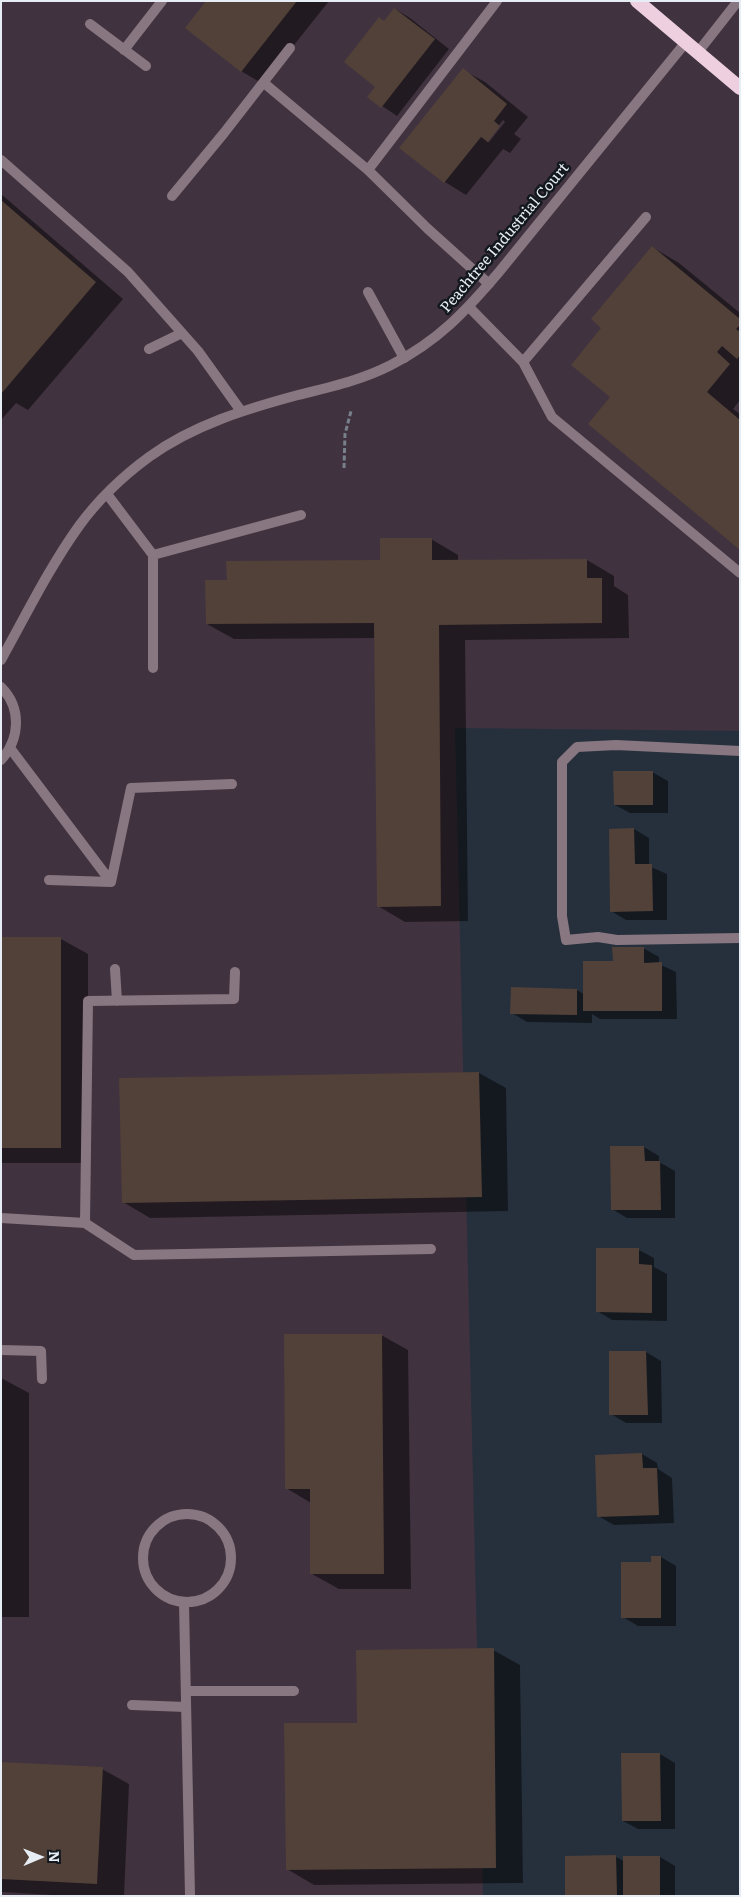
<!DOCTYPE html>
<html>
<head>
<meta charset="utf-8">
<style>
	body { margin:0 }
	#map { position:relative; width:741px; height:1897px; overflow:hidden; background:#26303d; font-family:Literata,serif }
	canvas { display:block }
	.frame { position:absolute; inset:0; border:2px solid #e6edf5; pointer-events:none }
	.north { position:absolute; left:15px; top:1832px; width:50px; height:50px; -webkit-text-stroke:4px #13181e; paint-order:stroke; rotate:89deg; font-size:14px; font-weight:700; line-height:20px; text-align:center; color:#e6edf5 }
	.north::after { content:''; display:block; margin:auto; width:18px; height:22px; background:#e6edf5; clip-path:polygon(50% 0,100% 100%,50% 72%,0 100%) }
</style>
</head>
<body>
<div id="map">
<canvas width="741" height="1897"></canvas>
<div class="frame"></div>
<div class="north">N</div>
</div>
<script>
const c = document.querySelector('canvas').getContext('2d');
c.lineJoin = 'round';
function paint(path, color) {
  c.fillStyle = color;
  c.fill(path, 'evenodd');
}
function stroke(path, color, width, dash) {
  c.strokeStyle = color;
  c.lineWidth = width;
  c.lineCap = dash ? 'butt' : 'round';
  c.setLineDash(dash || []);
  c.stroke(path);
}
function drawText(font, color, halo, rows, align = 'center') {
  c.font = font + ' Literata,serif';
  c.lineWidth = 5;
  c.setLineDash([]);
  c.textBaseline = 'middle';
  c.strokeStyle = halo;
  c.fillStyle = color;
  for (const [text, x, y, turn = 0] of rows) {
    c.save();
    c.translate(x, y);
    c.rotate((+turn || 0) * Math.PI / 180);
    c.textAlign = isNaN(turn) ? turn : align;
    if (halo) c.strokeText(text, 0, 0);
    c.fillText(text, 0, 0);
    c.restore();
  }
}
paint(new Path2D(`
	M1,1H740V731L455,728L483,1896H1Z`), '#40323f');
paint(new Path2D(`
	M207,1H329L263,84L241,71Z
	M395,9L410,18L449,49L397,116L369,97L377,87L385,22Z
	M463,70L485,82L528,117L514,134L521,139L510,153L503,149L466,195L445,182L401,148ZM503,120L505,122L489,142H486Z
	M1,194L123,299L28,410L16,403L1,420Z
	M652,247L679,263L740,313V400L733,409L740,414V548L612,397L603,328Z
	M431,539L458,555V562L587,560L614,576V586L628,595L629,638L465,640L468,921L405,922L378,906L375,638L234,639L207,624L228,582L381,561Z
	M652,772L668,781V813H630L615,805Z
	M634,829L649,838V866L667,874V920H626L611,911Z
	M1,939H61L88,954V1163H1Z
	M643,948L659,957V964L676,972L677,1019H600L592,1014V1023L527,1022L512,1013L513,988L577,990L584,994L614,963Z
	M479,1073L506,1088L508,1211L150,1218L123,1202L121,1079Z
	M612,1147H644L659,1156V1162L675,1171V1218H627L612,1209Z
	M598,1249L639,1250L654,1258V1267L667,1274V1321L612,1320L597,1311Z
	M381,1335L408,1350L411,1589H339L312,1574L311,1503L286,1488Z
	M646,1352L661,1361L662,1423H626L611,1414L610,1353Z
	M1,1378L29,1393V1617H1Z
	M642,1454L657,1463L658,1469L672,1478L674,1523L614,1525L598,1516L596,1456Z
	M661,1557L676,1566V1626H638L623,1617L652,1563Z
	M493,1650L520,1665L523,1883L314,1885L287,1869L358,1724Z
	M660,1754L675,1763V1829H638L623,1821L622,1755Z
	M1,1764L102,1769L129,1784L124,1896H69L1,1892Z
	M566,1857H616L624,1861L660,1857L675,1866V1896H566Z`), '#0007');
paint(new Path2D(`
	M206,1H297L241,72L185,28Z
	M394,8L435,39L381,108L367,97L375,87L344,62L379,17L384,21Z
	M463,68L507,104L494,121L500,126L488,142L481,137L444,183L399,148Z
	M1,200L96,282L1,394Z
	M652,246L740,319V325L736,329L740,332V355L737,359L722,346L717,352L730,364L707,392L740,420V550L588,424L610,397L571,365L601,328L591,319Z
	M380,538H432V560L587,559V578H602V623L439,625L441,906L377,907L374,623L206,624L205,580H227L226,561L380,560Z
	M613,771H653V805H614Z
	M634,828L635,864H652L653,911L610,912L609,829Z
	M1,937H61V1148H1Z
	M612,947H644V963L662,962V1011H583V961H613Z
	M511,987L577,989V1015L510,1014Z
	M479,1072L482,1197L122,1203L119,1078Z
	M610,1146H644L645,1161H660L661,1210H611Z
	M596,1248H639V1264L652,1265V1313L596,1312Z
	M284,1334H382L384,1574H310V1489H285Z
	M609,1351H646L648,1415H609Z
	M642,1453L643,1468H657L659,1515L597,1517L595,1455Z
	M651,1556H661V1618H621V1562H651Z
	M494,1648L496,1868L286,1870L284,1723H357L356,1650Z
	M621,1753H660L661,1821H622Z
	M1,1762L103,1767L97,1884L1,1879Z
	M616,1855L617,1896H565V1856Z
	M623,1856H660V1896H623Z`), '#524138');
stroke(new Path2D(`
	M344,468L345,434L351,411`), '#77808b', 3, [5, 2.5]);
stroke(new Path2D(`
	M90,24L146,66
	M124,50L162,1
	M698,52L738,1
	M264,83L368,170L428,229L489,284
	M1,160L128,272L198,351L241,411
	M368,170L497,1
	M172,196L224,133L290,48
	M368,292L404,358
	M469,307L523,362L646,217
	M149,349L182,333
	M523,362L552,417L740,573
	M107,494L153,555
	M153,668V555L301,515
	M10,748L111,882
	M740,751L616,745L577,747L562,762V916L566,940L598,937L617,940L740,938
	M49,880L111,882
	M111,882L131,788L232,784
	M115,969L117,1001
	M1,1218L85,1223L88,1001L234,999L235,972
	M85,1223L134,1255L431,1249
	M1,1350L41,1351L42,1379
	M143 1558a44 44 0 1 1 88 0a44 44 0 1 1-88 0Z
	M186,1691H294
	M132,1705L186,1707`), '#887780', 10);
stroke(new Path2D(`
	M1,660C26,615 49,568 79,526C98,500 123,476 149,457C193,425 246,409 298,395C330,387 362,380 391,365C438,341 465,312 499,272L686,42
	M1,687C22,708 20,739 1,760
	M184,1603L190,1896`), '#887780', 10);
stroke(new Path2D(`
	M637,1L740,88`), '#eecfe0', 14);
drawText('15px', '#e6edf5', '#13181e', [
	["Peachtree Industrial Court",505,238,-50]
]);
</script>
</body>
</html>
